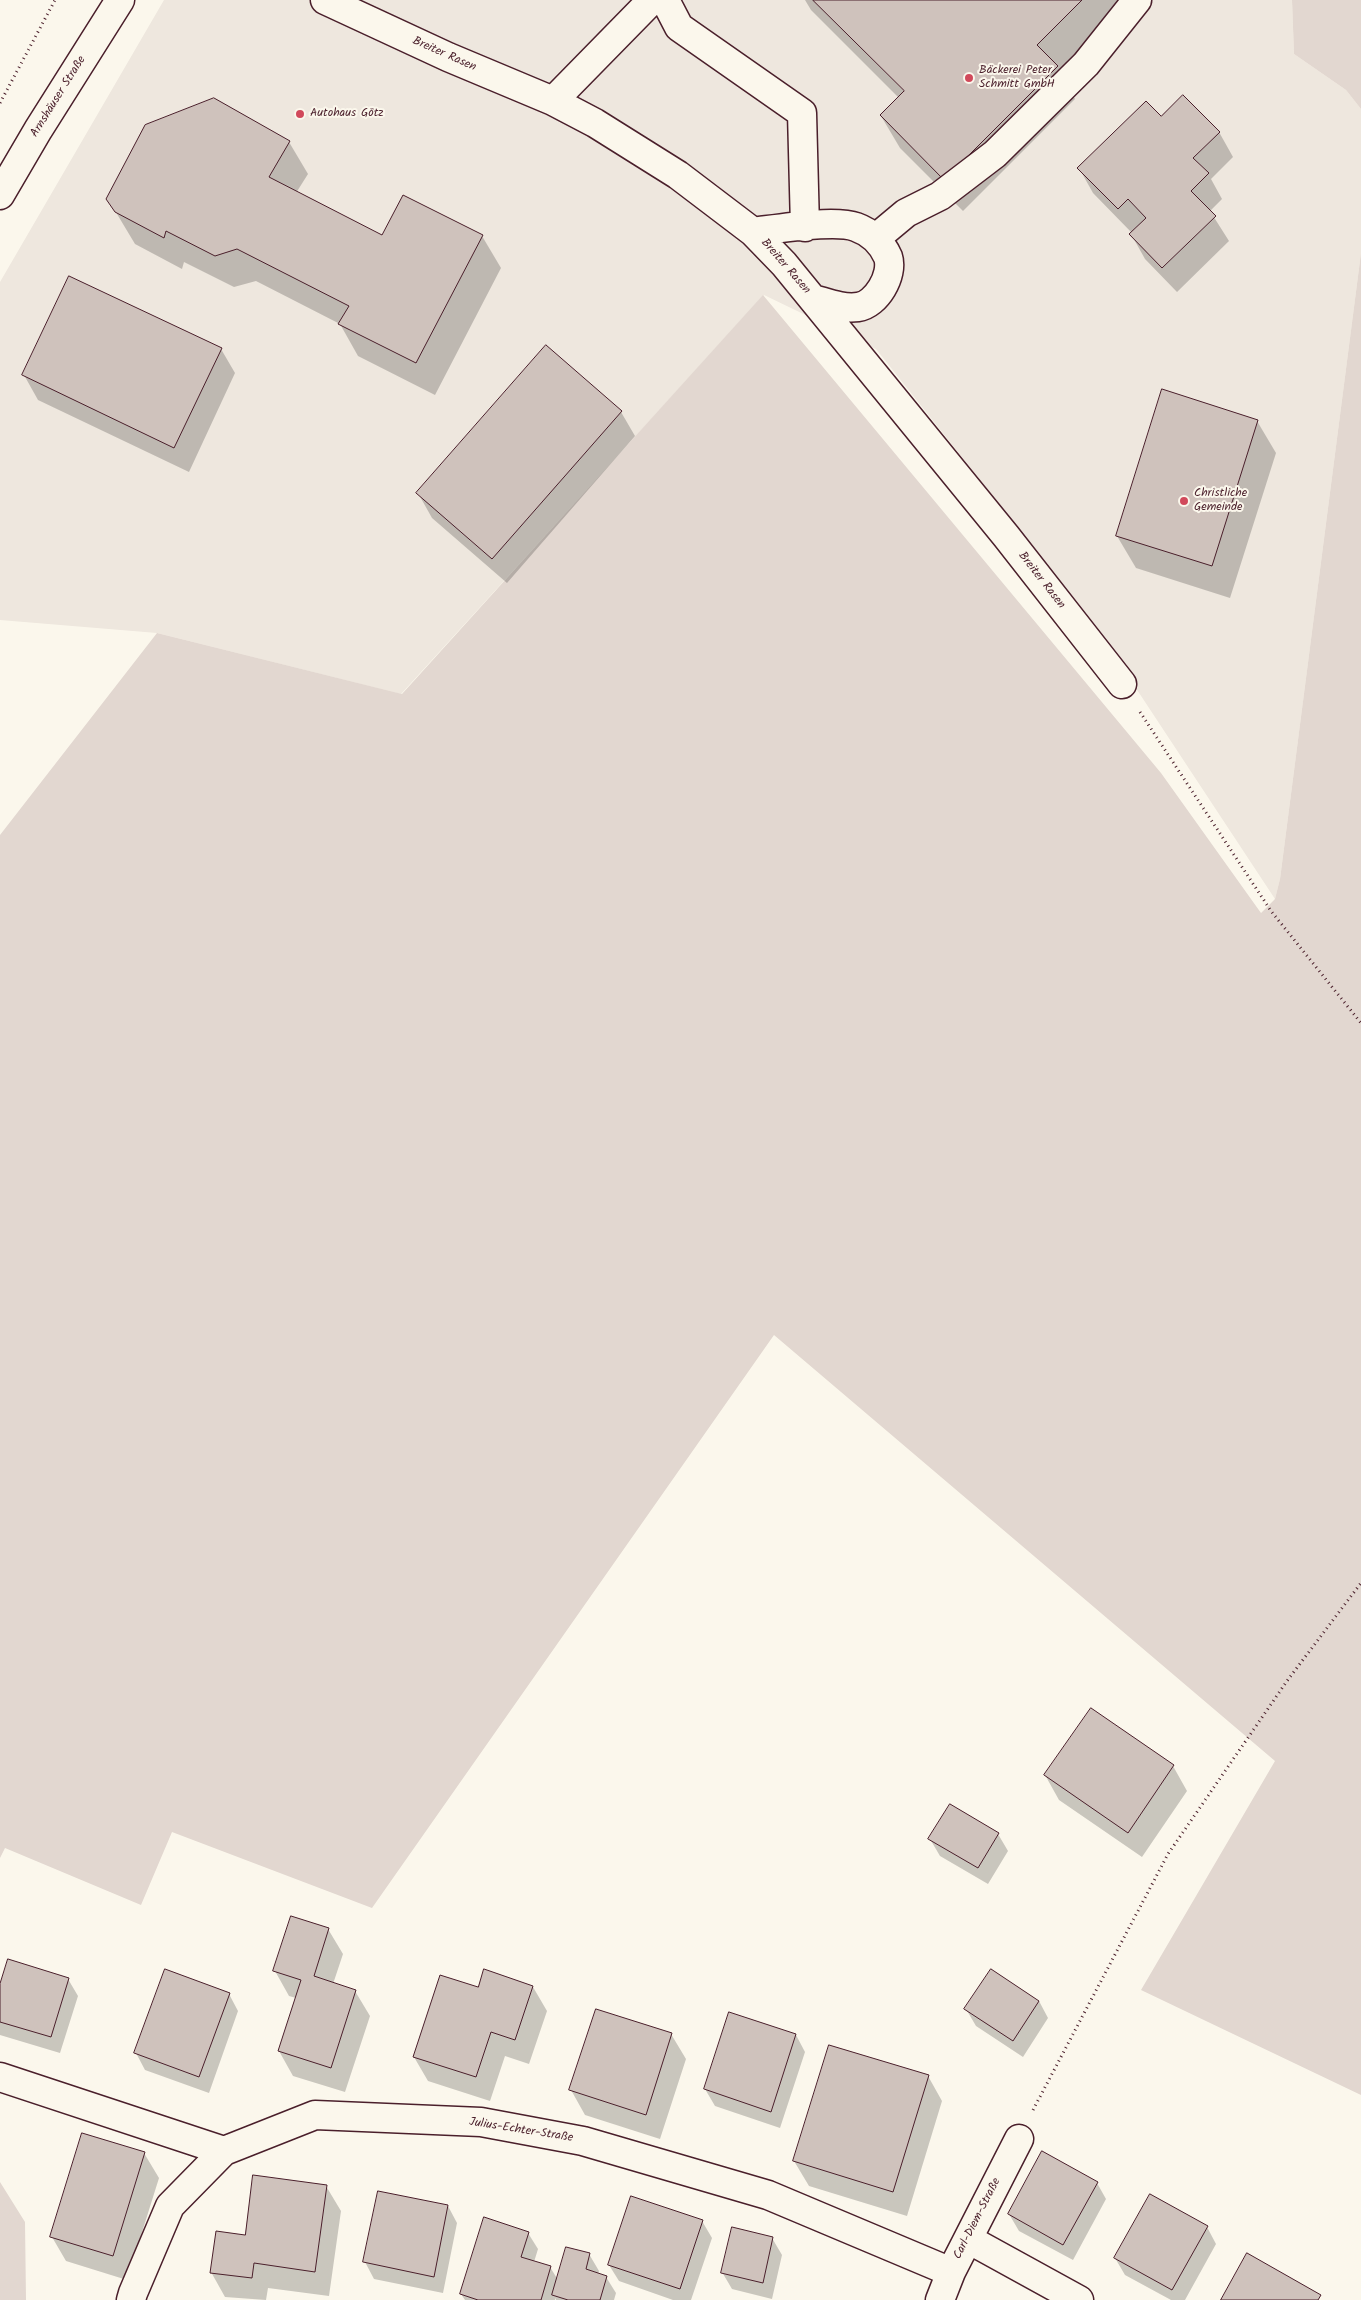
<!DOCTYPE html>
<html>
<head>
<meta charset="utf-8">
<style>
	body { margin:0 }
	canvas { display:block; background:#fbf7ec }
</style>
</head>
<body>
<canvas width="1361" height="2300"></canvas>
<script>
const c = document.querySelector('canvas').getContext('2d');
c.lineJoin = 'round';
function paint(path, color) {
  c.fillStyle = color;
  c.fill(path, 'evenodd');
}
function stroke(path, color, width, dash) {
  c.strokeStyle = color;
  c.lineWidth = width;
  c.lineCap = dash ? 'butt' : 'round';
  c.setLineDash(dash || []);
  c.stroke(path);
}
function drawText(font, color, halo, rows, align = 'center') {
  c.font = font + ' Kalam,sans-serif';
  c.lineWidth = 4;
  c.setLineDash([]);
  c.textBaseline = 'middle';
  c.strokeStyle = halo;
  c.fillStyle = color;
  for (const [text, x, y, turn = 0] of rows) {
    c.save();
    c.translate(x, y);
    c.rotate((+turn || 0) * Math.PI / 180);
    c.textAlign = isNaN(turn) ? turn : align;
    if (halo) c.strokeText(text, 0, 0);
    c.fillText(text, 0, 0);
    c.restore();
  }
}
paint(new Path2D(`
	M164,0H1292L1294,54L1346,90L1361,109V253L1280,879L1275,899L1089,617L876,349L764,295L401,694L157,633L0,620V282Z`), '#eee7de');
paint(new Path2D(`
	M1292,0H1361V109L1346,90L1294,54Z
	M1361,253V2095L1141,1990L1275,1761L774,1335L372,1908L172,1832L141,1905L5,1848L0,1858V835L157,633L402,694L763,295L1161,773L1261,913L1275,899L1280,879Z
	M0,2182L25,2222L26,2300H0Z`), '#e2d7d0');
paint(new Path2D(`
	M805,0H1132L1060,72L1075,99L963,211L900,148L881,116L899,98L811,10Z
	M1219,132L1233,157L1211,179L1222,199L1210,211L1229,241L1177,292L1145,259L1131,234L1132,233L1093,193L1079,168Z
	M289,142L308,174L296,193L383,237L482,236L501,268L435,395L358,356L340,324L256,281L234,287L184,262L182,269L135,244L108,199Z
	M221,349L235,373L189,472L38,400L24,375Z
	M621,412L635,436L507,583L432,518L418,493Z
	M1257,421L1276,453L1230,598L1136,568L1117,536Z
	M1173,1766L1187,1791L1142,1857L1059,1800L1045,1775Z
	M998,1834L1008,1851L988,1884L940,1856L930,1839Z
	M328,1929L343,1954L333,1984L355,1991L370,2016L345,2092L293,2076L279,2051L296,1998L289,1996L275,1971Z
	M68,1979L78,1996L60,2053L0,2035V1988Z
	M533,1987L547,2011L529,2064L505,2056L490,2101L428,2081L414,2057L479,1989Z
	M229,1994L238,2011L209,2093L145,2070L136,2053Z
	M1039,2001L1048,2018L1023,2057L976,2026L966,2009Z
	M730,2013L796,2035L805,2052L780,2128L715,2106L705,2089Z
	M671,2034L686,2059L660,2139L585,2115L571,2090Z
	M928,2076L942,2101L907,2216L809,2186L794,2161Z
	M144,2153L159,2178L127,2280L66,2261L52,2237Z
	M1097,2183L1106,2199L1073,2260L1019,2231L1009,2214Z
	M326,2186L341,2211L329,2296L268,2288L266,2300L225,2297L211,2272Z
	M448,2206L457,2223L443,2293L374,2279L365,2262Z
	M702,2221L712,2238L691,2300H673L619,2281L609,2265Z
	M1207,2227L1216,2244L1185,2300H1171L1125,2275L1115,2258Z
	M528,2233L538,2249L534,2262L550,2267L558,2280L589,2254L599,2271L598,2274L606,2277L616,2293L614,2300H556L555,2298V2300H465L461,2294Z
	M772,2238L782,2255L772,2299L732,2289L722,2272Z`), '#0003');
const building = new Path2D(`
	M813,0H1082L1037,45L1058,66L944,180L880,115L904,91Z
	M1183,95L1220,132L1193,158L1209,173L1191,191L1216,216L1162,268L1129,234L1146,218L1128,199L1118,209L1077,168L1146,101L1161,116Z
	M214,98L290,141L269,177L382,235L403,195L483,235L416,363L338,324L349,306L237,249L215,256L166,231L164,238L115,212L106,199L145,125Z
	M69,276L222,348L174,448L22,375Z
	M546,345L622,411L492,559L416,493Z
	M1162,389L1258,420L1212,566L1116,536Z
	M1091,1708L1174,1765L1128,1833L1044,1775Z
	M950,1804L999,1833L978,1868L928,1839Z
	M291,1916L329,1928L314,1976L356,1990L331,2068L278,2051L301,1980L273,1971Z
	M8,1959L69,1978L51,2037L0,2022V1984Z
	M165,1969L230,1993L199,2077L134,2053Z
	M484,1969L533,1986L515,2040L491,2032L476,2077L413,2057L440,1975L478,1987Z
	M991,1969L1039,2001L1013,2041L964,2009Z
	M596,2009L672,2033L646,2115L569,2090Z
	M729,2012L796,2034L771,2112L704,2089Z
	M829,2045L929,2075L893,2192L793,2161Z
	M82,2133L145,2152L113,2256L50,2237Z
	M1042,2151L1098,2182L1063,2245L1008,2214Z
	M253,2175L327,2185L315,2272L254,2263L252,2278L210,2273L216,2231L245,2235Z
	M378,2191L448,2205L434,2277L363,2262Z
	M1150,2194L1208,2226L1172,2290L1114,2258Z
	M631,2196L703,2220L680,2289L608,2265Z
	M484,2217L529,2232L521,2257L551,2266L541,2300H478L460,2294Z
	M732,2227L773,2237L763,2283L721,2273Z
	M566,2247L590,2253L586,2269L607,2276L600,2300H568L552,2295Z
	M1247,2253L1321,2295L1318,2300H1221Z`);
paint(building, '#cfc2bc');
stroke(building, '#4a1f2b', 1);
const minor = new Path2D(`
	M325,0L448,57L553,101L595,123L678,175L753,232L784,264L1006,536L1122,684
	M665,0L679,27L802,113L805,227
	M553,101L652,0
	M0,195L38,130L120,0
	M753,232C777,229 834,219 856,227C870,232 882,243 888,257C894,275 876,305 858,307C842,309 828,303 813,299
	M876,238L906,213L940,196L995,154L1086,64L1137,0
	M0,2077L224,2151
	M968,2239L1079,2300
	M131,2300L133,2293L170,2206L224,2151L315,2115L481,2122L583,2141L768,2195L951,2272
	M940,2300L951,2272L1019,2139`);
stroke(minor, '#4a1f2b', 31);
stroke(new Path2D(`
	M0,103L55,0
	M1140,712L1271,911L1361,1023
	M1033,2110L1168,1854L1287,1681L1361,1583`), '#4a1f2b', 3, [1, 4]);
stroke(minor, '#fbf7ec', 28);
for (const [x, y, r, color] of [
	[969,78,5,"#d1495b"],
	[300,114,5,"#d1495b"],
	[1184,501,5,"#d1495b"]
]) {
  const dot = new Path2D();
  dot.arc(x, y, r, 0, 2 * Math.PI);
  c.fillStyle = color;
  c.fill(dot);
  stroke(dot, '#fbf7ec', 2);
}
drawText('12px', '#4a1f2b', '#fbf7ec', [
	["Breiter Rasen",444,55,24],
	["Arnshäuser Straße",59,97,-58],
	["Breiter Rasen",785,267,49],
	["Breiter Rasen",1041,581,52],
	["Julius-Echter-Straße",521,2131,9],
	["Carl-Diem-Straße",978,2219,-63]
]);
drawText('12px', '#4a1f2b', '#fbf7ec', [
	["Bäckerei Peter",979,71],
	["Schmitt GmbH",979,85],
	["Autohaus Götz",310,114],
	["Christliche",1194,494],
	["Gemeinde",1194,508]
], 'left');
</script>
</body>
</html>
